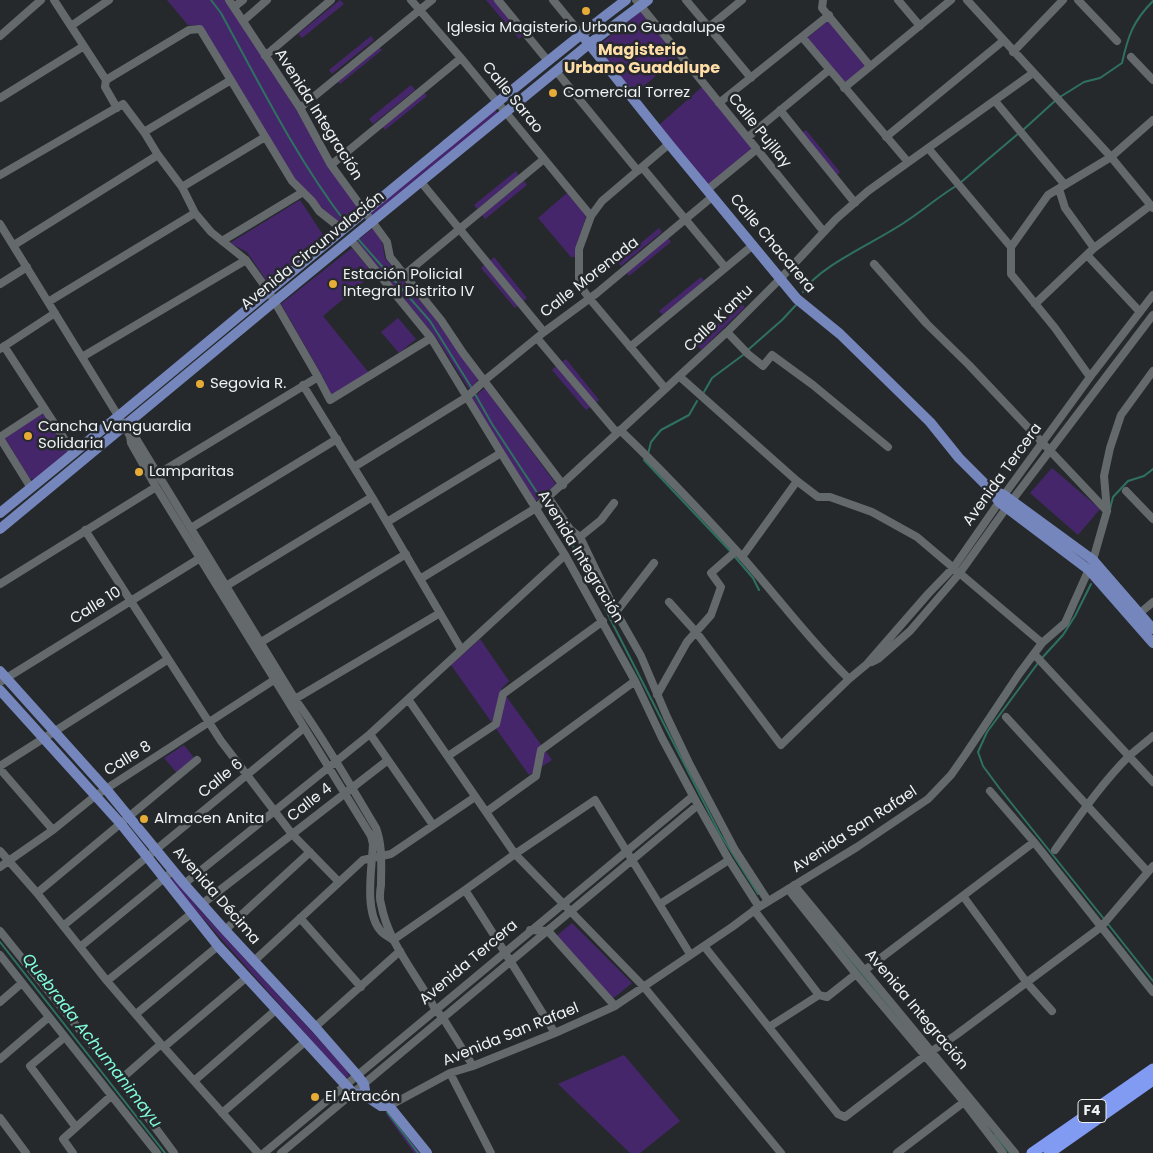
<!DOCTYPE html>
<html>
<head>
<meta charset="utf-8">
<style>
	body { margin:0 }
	canvas { display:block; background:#25292c }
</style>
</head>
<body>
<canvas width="1153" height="1153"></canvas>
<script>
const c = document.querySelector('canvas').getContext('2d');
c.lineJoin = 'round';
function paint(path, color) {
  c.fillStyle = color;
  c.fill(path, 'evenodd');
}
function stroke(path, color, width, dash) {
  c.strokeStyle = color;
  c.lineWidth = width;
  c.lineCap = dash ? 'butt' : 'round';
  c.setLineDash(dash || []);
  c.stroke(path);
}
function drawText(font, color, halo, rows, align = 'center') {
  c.font = font + ' Poppins,sans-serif';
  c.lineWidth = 5;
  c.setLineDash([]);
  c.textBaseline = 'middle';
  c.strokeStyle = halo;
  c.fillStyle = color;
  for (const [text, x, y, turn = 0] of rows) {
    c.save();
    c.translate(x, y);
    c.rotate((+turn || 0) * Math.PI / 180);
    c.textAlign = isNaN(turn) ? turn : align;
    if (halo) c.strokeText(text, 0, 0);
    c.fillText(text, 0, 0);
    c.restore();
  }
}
paint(new Path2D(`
	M167,0H227L359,210L340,225L299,185L201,26L188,25Z
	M340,0L344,4L302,38L298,34Z
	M486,0H494L523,35L519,39Z
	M640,11L677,57L634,95L596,48Z
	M829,20L867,66L845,85L807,38Z
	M371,36L374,40L332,74L329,70Z
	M378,46L382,50L340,84L336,80Z
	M411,85L415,90L373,124L369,119Z
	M702,87L752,148L708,185L659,125Z
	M424,92L427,96L385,130L382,126Z
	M494,109L499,114L372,216L370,213Z
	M806,130L840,172L837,175L802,133Z
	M516,171L519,176L477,209L474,205Z
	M524,181L527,185L485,219L482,215Z
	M567,193L586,216L575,250V257H571L538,218Z
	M300,200L327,241L270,286L247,252L230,243Z
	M373,228L382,242L385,258L435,319L478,379L474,386L469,389L435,336L356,242Z
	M659,228L662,232L621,266L618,262Z
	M668,238L671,242L629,276L626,272Z
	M352,248L373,274L323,316L369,373L331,399L324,379L281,304Z
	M494,257L527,298L524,301L490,261Z
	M485,264L519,305L515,308L481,268Z
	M701,277L704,281L663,315L659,311Z
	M742,304L745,307L701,350L695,342Z
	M398,318L416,339L399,353L381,332Z
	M566,359L599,400L596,403L562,362Z
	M556,366L590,407L586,410L552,370Z
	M485,388L556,484L535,502L471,399Z
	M42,414L45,416L67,450V452L35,479H30L5,438Z
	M1052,468L1100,509L1078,535L1030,493Z
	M480,639L509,681L501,689L552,760L529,775L451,665Z
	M184,745L195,759L177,773L164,758Z
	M173,877L198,908L347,1070L349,1077L345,1078L169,880Z
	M572,923L632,983L615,997L608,1000L553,939Z
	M624,1055L680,1121L640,1153H630L558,1084Z
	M386,1114H389L421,1153H414Z`), '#46266a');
stroke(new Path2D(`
	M211,0L221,13C260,85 297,159 346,223
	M1060,97L1084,82L1100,78L1122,63C1128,36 1133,21 1153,1
	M1023,130L1056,100
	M960,183L1019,133
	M358,239L430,321L473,390
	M803,292C818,266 878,241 905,222C922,211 938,197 956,186
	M749,349L782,320L796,305
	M704,392L712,378L743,355
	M475,394L492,424L542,500
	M648,454L651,442L661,430L689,415L697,401
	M646,458L644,460L732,553
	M545,504L573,546L720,834L758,894
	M1110,509L1113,497L1128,481L1144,476L1153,469
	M735,557L753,578L759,590
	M1041,659L1063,635L1075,616L1091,584
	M1038,663L987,732L978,752L983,766L1000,789L1104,919
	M817,919L905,1025
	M1108,924L1153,981
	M0,942L165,1153
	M387,1112L418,1153
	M995,1135L1010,1153`), '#2f7161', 2);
stroke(new Path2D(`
	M54,0L106,80L105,87L117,108
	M229,0L300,108L331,165L387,242L390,257L441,320L463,353L563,485
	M411,0L461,58L591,216
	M498,0L548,61
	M553,0L581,34
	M636,0L824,232
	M686,0L751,78
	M823,0L822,8L870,66
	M898,0L920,26
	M967,0L1111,157L1153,208
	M1078,0L1117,41
	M234,7L243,0
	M243,21L267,0
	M71,26L109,0
	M709,27L742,0
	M0,36L41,0
	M802,37L908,162
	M1013,52L1063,0
	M265,56L331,0
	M1131,57L1153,80
	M556,71L638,171
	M106,80L189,30L200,29L292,181L312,201L319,211L343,230
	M844,88L951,0
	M0,98L84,46
	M995,101L1065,185
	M719,103L829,15
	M300,108L432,0
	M780,110L855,203
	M144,132L231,80
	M748,137L829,70
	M886,137L1003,41
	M928,148L1011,247V274L1055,328L1090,377
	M331,165L461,58
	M642,167L725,267
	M0,175L123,104L144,132L158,155L182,187L195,213L211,232L246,260L269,292L318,377L330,400L431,338
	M421,182L544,332
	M182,187L265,137
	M1059,189L1065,208L1094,248
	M707,190L757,149
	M0,224L125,427L130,436L131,443L156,487L371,836L373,844C372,867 364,911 380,930C383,934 389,937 393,940
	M351,240L431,338L501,453L565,555L635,681L662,738L698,805L729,860L759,907
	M222,241L303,192
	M14,245L158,155
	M1011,247L1048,195L1111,157L1153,120
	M1087,255L1140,312
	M874,264L927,324L969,365L1107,511
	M404,275L544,159
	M0,284L27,267
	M48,302L195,213
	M1035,304L1094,248L1151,205
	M727,332L748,354L763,366L772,355L813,385L888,447
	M537,338L617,433
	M4,346L74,454
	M630,347L753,245
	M0,349L55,313
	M82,357L246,260
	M679,376L797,481L818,497H830L872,512L917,537L1042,643
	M303,385L372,497L461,649
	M665,388L589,298L579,284V249L591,216L602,201L669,144
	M620,430C663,471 704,515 744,559C779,599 811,642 849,679
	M130,436L137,440L295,699C325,740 350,785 376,828C383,847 381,866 381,885C380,891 379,898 381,904C388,943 417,975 435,1009L443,1018L473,1066
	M0,437L44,408
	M0,438L31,488
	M354,467L467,397L485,380L544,332L597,293L712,197
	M158,474L318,377
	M1126,491L1153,519
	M548,497L570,529L580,537L616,612L641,656L667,717L689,763L735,850L768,901
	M387,522L501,453
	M191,528L337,439
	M85,530L221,741L292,834L339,882
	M580,537L601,520L614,503
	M742,557L797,481
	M420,579L536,508L727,332L780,279L836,219L868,191L1033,73
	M0,584L156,487
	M226,586L372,497
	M669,602L696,632L781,745L849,679L867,664L928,594L954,567L1004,495L1093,373L1153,295
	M616,612L654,563
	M1140,613L1153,602
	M258,644L406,554
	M1034,654L1153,782
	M872,662L878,659L910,631L959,574L1007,507L1153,315
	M0,682L205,555
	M657,695L687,642L711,615L721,587L711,573L736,551
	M295,699L440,613
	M408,699L515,854L644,987L781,1153
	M1006,717L1147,871
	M370,734L433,825
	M448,756L496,724L503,694L603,621
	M0,766L167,660
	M0,769L53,830
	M990,791L1034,842L1153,992
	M486,812L536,776L541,750L635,681
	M1055,850C1078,818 1101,784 1129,756C1137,749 1145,743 1153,736
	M0,851L37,893L107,981L161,1044L258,1153
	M0,867L53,830L95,796L274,680
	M184,884L370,734L565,555
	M794,885L1015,1153
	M788,889L856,974L964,1102L1003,1153
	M37,893L197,760
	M963,896L1027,983L1052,1011
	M202,904L388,760
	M660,904L729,860
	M754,910L819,995
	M300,918L361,987
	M63,926L304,728
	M225,930L310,852
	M530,930L548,931L615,1006
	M0,931L120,1080L174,1153
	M393,940L465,890
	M704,946L838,1114L845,1117L926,1055L956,1035L1101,927L1153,866
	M80,947L168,875
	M0,955L157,1153
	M254,961L363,860L391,854L475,797
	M865,970L1034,842
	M107,981L192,913
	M0,1002L22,983
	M136,1014L218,946
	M315,1027L400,951
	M769,1027L819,995L827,997L856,974
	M555,1033C525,985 496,937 465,890L515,854L595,800L690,954
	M65,1037L30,1066L75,1126
	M164,1047L247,977
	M0,1059L49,1017
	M450,1073L491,1153
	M120,1080L161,1044
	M194,1081L277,1009
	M389,1106L450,1073L473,1066L555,1033L615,1006L732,927L759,907L857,847L928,799L951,775L965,755L1019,674L1042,643L1065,623L1093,560L1107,511L1104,476L1110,448L1121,415L1153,371
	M222,1113L306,1041
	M0,1118L26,1153
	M73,1153L63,1139L111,1096
	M264,1153L693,796
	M281,1153L698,805
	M897,1153L964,1102`), '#64696c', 8);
stroke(new Path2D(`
	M581,34L669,144L797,299L840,334L930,422L959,458L991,490L999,502L1089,570L1153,643
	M991,490L1004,495L1093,560L1153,629
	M0,513C149,393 294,269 442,148C503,98 563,47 626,0
	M0,529L275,301L589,44L648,0
	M0,671L106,789L184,884L225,930L315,1027L357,1075L364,1084L366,1096
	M0,690L121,824L218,946L353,1093L366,1096L381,1106H389L427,1153`), '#7586bc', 10);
stroke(new Path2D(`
	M1032,1153L1153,1069
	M1049,1153L1153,1080`), '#819af2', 11);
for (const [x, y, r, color] of [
	[586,11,5,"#e7ac37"],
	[553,93,5,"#e7ac37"],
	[333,284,5,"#e7ac37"],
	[200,384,5,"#e7ac37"],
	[28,436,5,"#e7ac37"],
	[139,472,5,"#e7ac37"],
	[144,819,5,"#e7ac37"],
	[315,1097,5,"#e7ac37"]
]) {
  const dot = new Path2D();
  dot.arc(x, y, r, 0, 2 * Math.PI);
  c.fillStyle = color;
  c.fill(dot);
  stroke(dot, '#25292c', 2);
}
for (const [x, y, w] of [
	[1092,1111,28]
]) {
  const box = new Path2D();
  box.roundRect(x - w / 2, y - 11.5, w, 23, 4);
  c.fillStyle = '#25292c';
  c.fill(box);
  stroke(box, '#eff2f4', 1);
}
drawText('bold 14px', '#eff2f4', null, [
	["F4",1092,1111]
]);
drawText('15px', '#eff2f4', '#25292c', [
	["Iglesia Magisterio Urbano Guadalupe",586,28,"center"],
	["Comercial Torrez",563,93],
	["Estación Policial",343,275],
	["Integral Distrito IV",343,292],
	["Segovia R.",210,384],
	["Cancha Vanguardia",38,427],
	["Solidaria",38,444],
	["Lamparitas",149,472],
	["Almacen Anita",154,819],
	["El Atracón",325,1097]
], 'left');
drawText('15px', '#eff2f4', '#25292c', [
	["Calle Sarao",512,98,51],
	["Avenida Integración",318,115,58],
	["Calle Pujllay",759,131,51],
	["Calle Chacarera",772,244,50],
	["Avenida Circunvalación",313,251,-39],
	["Calle Morenada",590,278,-38],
	["Calle K'antu",719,319,-44],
	["Avenida Tercera",1003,475,-54],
	["Avenida Integración",580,557,59],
	["Calle 10",96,606,-32],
	["Calle 8",128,759,-32],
	["Calle 6",221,779,-39],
	["Calle 4",310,803,-38],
	["Avenida San Rafael",855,830,-33],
	["Avenida Décima",216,896,49],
	["Avenida Tercera",469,963,-40],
	["Avenida Integración",916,1010,50],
	["Avenida San Rafael",511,1035,-22]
]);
drawText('bold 16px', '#ffdda6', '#25292c', [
	["Magisterio",642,51],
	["Urbano Guadalupe",642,69]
]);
drawText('italic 16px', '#81fcdd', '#25292c', [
	["Quebrada Achumanimayu",91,1041,52]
]);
</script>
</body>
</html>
